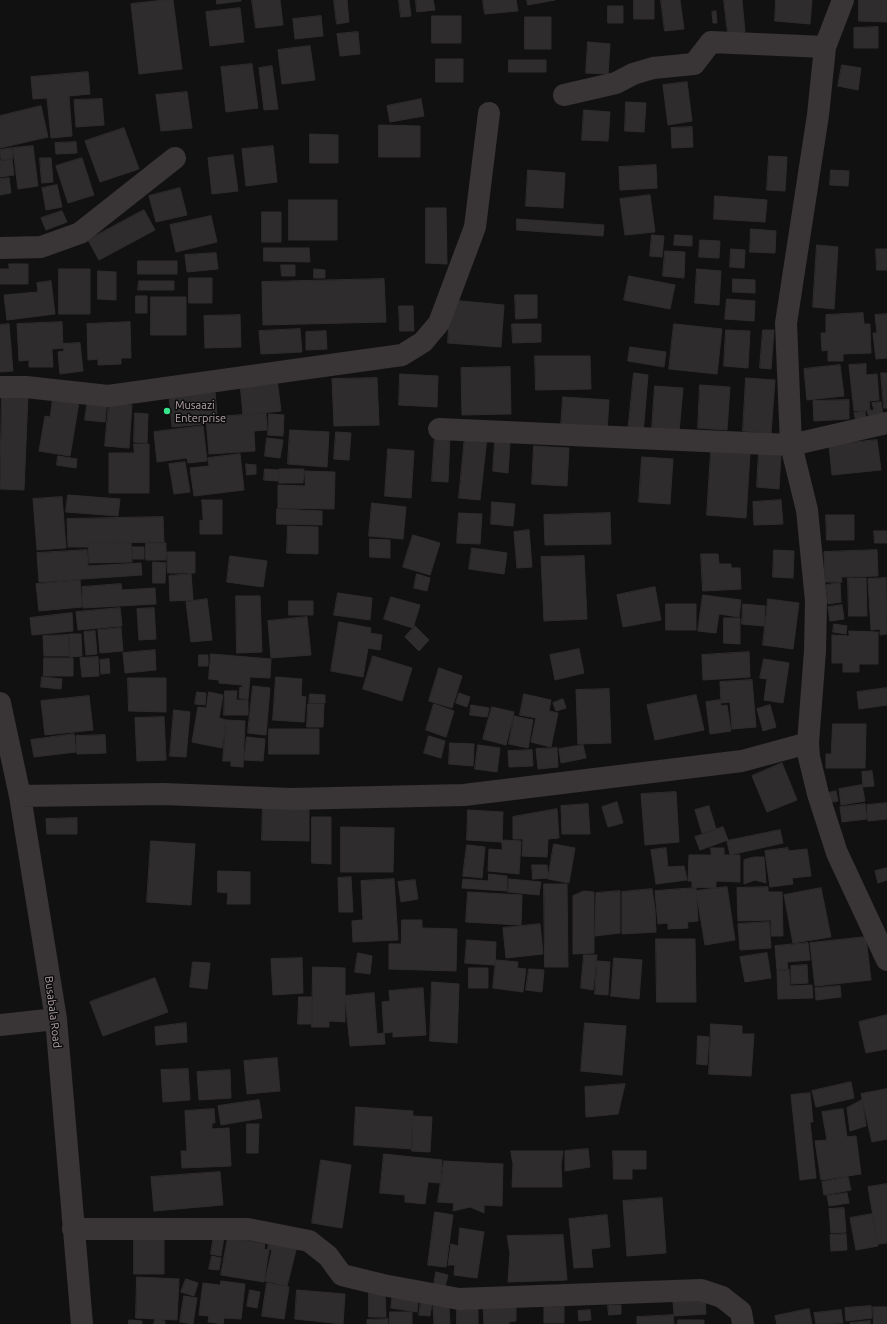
<!DOCTYPE html>
<html>
<head>
<meta charset="utf-8">
<style>
	body { margin:0 }
	canvas { display:block; background:#121111 }
</style>
</head>
<body>
<canvas width="887" height="1324"></canvas>
<script>
const c = document.querySelector('canvas').getContext('2d');
c.lineJoin = 'round';
function paint(path, color) {
  c.fillStyle = color;
  c.fill(path, 'evenodd');
}
function stroke(path, color, width, dash) {
  c.strokeStyle = color;
  c.lineWidth = width;
  c.lineCap = dash ? 'butt' : 'round';
  c.setLineDash(dash || []);
  c.stroke(path);
}
function drawText(font, color, halo, rows, align = 'center') {
  c.font = font + ' Ubuntu,sans-serif';
  c.lineWidth = 3;
  c.setLineDash([]);
  c.textBaseline = 'middle';
  c.strokeStyle = halo;
  c.fillStyle = color;
  for (const [text, x, y, turn = 0] of rows) {
    c.save();
    c.translate(x, y);
    c.rotate((+turn || 0) * Math.PI / 180);
    c.textAlign = isNaN(turn) ? turn : align;
    if (halo) c.strokeText(text, 0, 0);
    c.fillText(text, 0, 0);
    c.restore();
  }
}
const building = new Path2D(`
	M164,0H173L182,69L139,74L131,4Z
	M217,0H241V1L217,4Z
	M252,0H280L283,25L256,28Z
	M334,0H347L349,22L337,24Z
	M399,0H409L411,16L401,17Z
	M416,0H433L435,10L417,12Z
	M483,0H516L518,11L485,14Z
	M527,0H555L528,5Z
	M634,0H654V19H634Z
	M661,0H680L684,29L665,31Z
	M724,0H742L745,32L728,34Z
	M776,0H812L810,24L775,21Z
	M859,0H887V22L859,21Z
	M608,6H623V23H608Z
	M240,8L244,42L210,46L206,12Z
	M716,11L717,23H713L712,12Z
	M321,16L323,36L295,39L293,19Z
	M432,16H461V43H432Z
	M525,17H551V49H525Z
	M878,27V48H854V28Z
	M358,32L360,54L340,56L337,34Z
	M588,42L610,44L608,74L586,73Z
	M310,46L315,80L282,84L278,50Z
	M436,59H463V82H436Z
	M509,60H546V72H509Z
	M252,64L258,108L226,112L221,67Z
	M842,65L861,68L858,90L838,86Z
	M272,66L278,109L264,110L259,68Z
	M88,72L90,94L69,96L72,136L51,138L47,98L33,99L31,77Z
	M687,82L692,121L668,125L663,85Z
	M187,92L192,128L161,131L156,95Z
	M102,99L104,125L76,127L74,100Z
	M421,99L424,116L390,122L387,106Z
	M626,102L646,103L644,132L625,131Z
	M41,106L48,137L0,148V116Z
	M584,110L610,112L608,141L582,140Z
	M379,125L420,126V157H379Z
	M692,127L693,147L672,148L671,128Z
	M124,128L139,169L100,182L85,141Z
	M310,134L338,135V163H310Z
	M76,142L77,153L56,154L55,143Z
	M33,146L38,186L18,189L13,148Z
	M273,146L277,182L246,186L242,149Z
	M12,148L13,158L1,160L0,150Z
	M233,155L238,191L212,194L208,158Z
	M769,156L787,157L785,191L767,190Z
	M40,158H51L53,182L42,183Z
	M82,158L94,195L68,203L56,166Z
	M12,159L14,175L0,177V161Z
	M656,165L657,188L620,190L619,167Z
	M528,170L565,173L563,208L526,206Z
	M831,170L849,171L848,186L830,185Z
	M9,178L11,193L0,195V179Z
	M57,185L62,207L46,210L42,188Z
	M180,188L187,215L156,222L149,196Z
	M650,195L655,232L625,235L620,199Z
	M715,196L767,200L765,222L714,219Z
	M289,200H337V240H289Z
	M426,208H446L447,264L426,263Z
	M144,210L155,230L99,260L88,240Z
	M62,211L67,222L46,230L41,218Z
	M262,212H281V242H262Z
	M211,216L217,242L176,252L170,225Z
	M517,219L604,225L603,236L517,230Z
	M751,229L776,231L775,253L750,252Z
	M652,235L664,236L662,257L650,256Z
	M675,235L692,236V246L674,245Z
	M700,240L720,241L719,258L699,257Z
	M817,245L838,247L834,309L813,307Z
	M264,248H309L310,262L264,261Z
	M731,249L745,250L744,268L730,267Z
	M876,249H887V270H877Z
	M665,251L685,252L684,278L663,276Z
	M216,253L218,269L187,272L185,255Z
	M138,261H177V274H138Z
	M9,264H28V284H0V269H9Z
	M281,265H295V276H282Z
	M59,269H90V314H59Z
	M314,269L325,270V278H314Z
	M697,269L721,271L719,305L695,303Z
	M98,271L116,272V300L98,299Z
	M629,276L675,285L670,309L624,300Z
	M189,278H212V303H189Z
	M384,279L386,322L263,325L262,282Z
	M733,279L755,280V293L733,292Z
	M51,281L55,314L7,320L4,295L38,292L37,283Z
	M139,281H174V290H138Z
	M515,295H537V318L516,319Z
	M136,296H147V313H136Z
	M151,297H186V335H151Z
	M727,299L755,301L754,321L725,319Z
	M451,300L504,305L501,347L448,343Z
	M399,306H413L414,331H400Z
	M863,313L864,324H870L871,353L843,354V361H828V350L822,351L821,333H826V315Z
	M887,314V358L876,359L873,333H877L875,315Z
	M240,315L241,347L205,348L204,316Z
	M62,322L63,348L52,349L53,367H29V360L19,361L17,324Z
	M130,322L131,358H121V364L98,365V359L88,360L87,324Z
	M9,324L13,371L0,372V325Z
	M512,324H541V342L513,343Z
	M674,324L722,329L717,374L669,369Z
	M300,329L302,352L261,354L259,331Z
	M726,330L750,331L748,368L724,366Z
	M763,330H774L771,369L760,368Z
	M326,331L327,349L306,350V332Z
	M80,343L83,371L60,374L58,352L64,351L63,344Z
	M630,347L666,352L664,367L628,361Z
	M535,356H590L591,389L536,390Z
	M866,364V375L877,374L879,400L869,401L870,410L854,411L849,365Z
	M840,365L844,396L807,400L804,369Z
	M510,367L511,414L462,415L461,368Z
	M634,373L648,375L643,434L628,432Z
	M881,373H887V408H884Z
	M400,374L438,376L437,407L399,405Z
	M377,378L379,425L334,426L332,379Z
	M746,378L775,380L771,433L743,431Z
	M277,379L281,411L243,415L240,383Z
	M700,385L730,387L727,430L698,428Z
	M655,386L683,388L679,432L652,429Z
	M215,392L217,414L204,415L205,424L172,427L169,396Z
	M2,394L28,395L24,490L0,489Z
	M53,397L79,402L70,456L39,451L45,416L50,417Z
	M563,397L609,400L607,431L561,428Z
	M88,399L107,401L105,422L85,420Z
	M849,400V419L814,421L813,401Z
	M881,402L883,415L869,417L867,411L874,410L872,403Z
	M109,403L132,405L129,448L105,446Z
	M865,411L866,421L856,422L854,413Z
	M135,413L148,414L147,443L134,442Z
	M266,413L267,430L254,431L255,451L209,454L206,418Z
	M269,414L284,415L283,436L268,435Z
	M203,426L207,461L188,463L187,458L157,462L154,432Z
	M290,430L329,432L327,467L288,464Z
	M336,432L351,433L349,460L334,459Z
	M435,435L450,436L448,482L432,481Z
	M465,436L487,438L480,500L459,498Z
	M267,438L283,440L280,458L265,456Z
	M877,440L881,470L832,475L829,445Z
	M495,441L510,443L508,473L493,471Z
	M134,444H149V493H109V453H134Z
	M534,446L569,448L567,486L532,484Z
	M388,449L414,451L411,498L385,496Z
	M759,451L781,453L779,489L757,487Z
	M711,452L750,454L746,518L707,515Z
	M240,454L244,490L194,496L190,468L209,466L208,458Z
	M58,456L77,459L76,468L57,465Z
	M642,457L673,459L670,504L639,502Z
	M185,462L190,492L174,494L169,464Z
	M246,464L256,465V474L247,475Z
	M265,469L278,470V481L264,480Z
	M279,469H304L303,483H279Z
	M305,471L335,472L334,509L278,508V485L305,486Z
	M68,495L120,499L118,516L66,512Z
	M62,497L66,548L37,550L33,499Z
	M202,500H222V534H200V520L203,521Z
	M781,500L783,524L754,525L753,502Z
	M492,502L515,504L513,526L491,524Z
	M372,503L406,507L403,539L369,536Z
	M277,509L322,511V525L277,524Z
	M459,513L482,514L480,544L457,543Z
	M610,513L611,544L545,545L544,515Z
	M826,515H854V540H827Z
	M163,517L164,542L88,543L89,547H68L67,519Z
	M288,526L318,527V554L287,553Z
	M529,530L532,567L517,568L514,532Z
	M874,531H887V543H875Z
	M413,535L440,543L430,575L403,567Z
	M370,539L390,540V558L370,557Z
	M131,542L132,562L89,563L88,543Z
	M146,543H166V560H146Z
	M132,547H144V559H133Z
	M472,548L507,553L504,574L469,569Z
	M87,550L88,566L141,563L142,575L39,582L37,553Z
	M774,550L794,551L793,578L773,577Z
	M877,550L878,576L841,577L842,582H825L824,552Z
	M167,552H195V573H168Z
	M701,554H718L719,564H731V568H740L741,589L703,591Z
	M230,556L267,561L263,587L227,582Z
	M584,556L587,619L544,621L541,557Z
	M153,562L166,563L165,583H153Z
	M191,574L193,600L170,601L169,576Z
	M417,574L430,578L427,591L414,588Z
	M848,578H866L867,616H849Z
	M886,578L887,634L880,635V629L871,630L868,579Z
	M80,580L82,607L39,611L36,584Z
	M840,583L841,602L828,604L826,585Z
	M121,584L122,590L155,588L156,604L83,608L82,587Z
	M655,587L661,620L623,627L617,595Z
	M338,593L372,598L370,620L334,615Z
	M703,595L741,600L739,617L719,614L716,633L698,631Z
	M236,596H260L262,652L237,653Z
	M391,597L420,605L413,628L384,619Z
	M207,599L212,640L191,642L186,602Z
	M768,599L799,603L793,649L763,645Z
	M289,601H313V615H289Z
	M666,604H696V630H666Z
	M743,604L765,606L764,626L742,624Z
	M842,605L844,619L830,621L828,607Z
	M120,608L122,626L78,630L76,612Z
	M154,608L156,639L139,640L137,609Z
	M72,613L73,631L32,635L30,618Z
	M307,617L311,655L271,658L268,621Z
	M724,618H740V644L724,643Z
	M339,622L371,628L370,633L382,635L380,650L368,648L363,677L331,671Z
	M834,624L847,626L846,634L833,632Z
	M415,626L429,640L419,651L405,637Z
	M121,628L123,651L100,653L98,630Z
	M95,631L97,654L86,655L84,632Z
	M849,631L878,632V664H859V672H843V663H832V635L849,636Z
	M69,634H81L82,656L70,657Z
	M68,635L69,656H44L43,636Z
	M579,649L584,673L555,680L550,655Z
	M155,650L156,670L125,673L123,653Z
	M749,652L750,677L703,680L702,655Z
	M211,654L271,659L270,678L250,677L248,699L239,698L240,687L243,688L242,685L219,683V680L209,679Z
	M199,655H208V666H199Z
	M373,656L412,668L402,701L363,689Z
	M98,657L99,676L82,677L80,658Z
	M44,658H73V676H44Z
	M109,659L110,673L101,674L100,660Z
	M764,659L789,663L783,703L764,700L767,679L760,678Z
	M439,668L462,676L452,708L429,701Z
	M42,677L62,679L61,689L41,687Z
	M276,677L302,679L301,696L306,697L304,722L273,720Z
	M128,678H166V712L129,711Z
	M752,680L756,727L732,729L730,702L721,703L720,682Z
	M253,686L270,688L266,735L248,733Z
	M887,688V705L859,709L857,692Z
	M609,689L611,743L578,744L576,690Z
	M225,691H237L236,700H248V715H224Z
	M197,692L206,693L205,705L195,704Z
	M209,692L223,695L219,718L226,720L222,748L192,742L198,707L206,708Z
	M459,693L470,697L467,707L456,703Z
	M310,694L325,695V703H309Z
	M524,694L551,700L549,711L558,713L551,747L531,742L536,718L520,715Z
	M696,695L704,730L655,740L647,705Z
	M89,696L93,730L45,735L41,701Z
	M563,699L566,708L556,711L553,703Z
	M720,700L721,706L727,705L731,731L710,734L706,702Z
	M308,704H324L323,727H307Z
	M434,704L454,711L446,737L426,730Z
	M471,705L489,708L487,717L470,715Z
	M770,705L776,727L763,731L757,709Z
	M492,707L514,712L506,745L483,739Z
	M174,710L190,712L186,757L170,756Z
	M514,716L533,720L528,748L509,744Z
	M164,717L166,760L137,761L135,718Z
	M226,720L245,721L243,767L231,766V761H223Z
	M833,724H866L865,768H826V754H831Z
	M269,729H319V754H269Z
	M74,734L76,752L34,757L31,740Z
	M105,735L106,753L77,754L76,736Z
	M429,736L445,741L441,758L424,753Z
	M247,737L265,739L263,761L244,760Z
	M450,743L474,744L473,766L449,764Z
	M478,745L500,748L497,772L475,769Z
	M583,745L586,758L561,763L559,749Z
	M557,748L558,767L538,769L536,749Z
	M532,750L533,766L509,767L508,751Z
	M782,763L797,800L767,812L752,776Z
	M872,771L874,786L863,787L862,772Z
	M862,785L865,801L841,805L839,789Z
	M836,791L838,801L827,803L824,794Z
	M676,792L679,842L645,845L641,794Z
	M617,802L623,823L608,827L602,807Z
	M263,803L309,804V841L262,840Z
	M887,803V819L868,821L867,805Z
	M588,804L590,834H562L561,806Z
	M865,804L867,819L842,822L840,807Z
	M709,806L716,829L702,833L695,810Z
	M557,809L559,838L548,839L547,857L522,856L523,839H513V817Z
	M468,810L503,812L502,842L467,840Z
	M312,817H331V864L312,863Z
	M77,818V834H47L46,819Z
	M341,827L394,828L393,872H341Z
	M723,827L728,840L700,850L695,837Z
	M780,830L783,843L730,855L727,841Z
	M502,840L521,841L519,874L488,871L489,849L502,850Z
	M151,841L195,844L191,905L147,902Z
	M554,844L575,848L569,883L548,879Z
	M467,845L485,847L482,878L463,876Z
	M666,848L668,867L684,866L687,880L656,884L651,850Z
	M711,848H724V855H740V882L716,881V888L692,887V881H688L689,855H711Z
	M788,848V851L807,849L811,876L792,878L793,884L770,887L765,851Z
	M754,857H764L766,883L755,880L744,884V860Z
	M532,865H547L548,878L533,879Z
	M887,868V880L878,883L875,871Z
	M218,871L250,872V904H227L228,893L218,892Z
	M489,874L507,876V891L462,888L463,879L488,881Z
	M351,877L353,912H339L338,878Z
	M394,879L398,940L353,942L352,921L363,920L361,881Z
	M509,879L541,882L539,895L508,892Z
	M415,880L418,899L401,902L398,882Z
	M544,884H567L568,967H545Z
	M727,887L735,940L705,945L696,891Z
	M768,887V892H782L783,936H771V920L738,921L737,888Z
	M696,888L698,921L687,922L688,928L668,929V923L658,924L655,891Z
	M821,888L831,937L793,943L784,895Z
	M652,889L655,909L656,932L622,934V892Z
	M584,891L594,892V953L573,954V896Z
	M620,891V933L595,936L596,893Z
	M468,892L522,895L521,925L466,922Z
	M402,920H422V928L457,929L456,971L389,969V944H401Z
	M769,922L771,948L740,950L738,924Z
	M540,924L543,954L506,958L503,928Z
	M866,937L871,980L815,986L810,943Z
	M656,939H695L696,1002H657Z
	M467,940L496,942L495,965L465,963Z
	M808,943L810,960L787,962L788,969L777,970L775,946Z
	M358,953L372,956L370,974L355,972Z
	M767,953L771,978L745,982L740,957Z
	M584,955H597L593,990L581,988Z
	M302,958L303,993L273,995L271,959Z
	M614,958L642,960L639,999L611,996Z
	M496,960L518,962L517,968L526,969L523,992L493,988Z
	M597,961L610,962L608,995L595,994Z
	M193,962L210,963L207,989L190,987Z
	M807,965L808,983L791,984V966Z
	M313,967L345,968V1022L329,1021V1027H312Z
	M469,968H488V988H469Z
	M529,969L544,970L542,992L526,990Z
	M789,970L790,986L812,985L813,998L778,999L777,971Z
	M155,978L168,1012L103,1036L90,1002Z
	M432,982L459,984L457,1043L430,1041Z
	M840,986L841,997L816,1000L815,988Z
	M423,988L426,1035L393,1037V1032L384,1033L382,1002L390,1001L389,991Z
	M374,993L377,1034L384,1033L385,1044L350,1046L345,996Z
	M299,997H312V1024H298Z
	M887,1015V1049L866,1053L859,1022Z
	M186,1023L187,1042L156,1045L155,1027Z
	M585,1023L626,1026L622,1075L581,1071Z
	M711,1024L742,1026V1034H754L751,1076L709,1074Z
	M698,1036L709,1037L707,1065L697,1064Z
	M277,1058L280,1091L247,1094L244,1061Z
	M188,1069L190,1100L163,1102L161,1070Z
	M230,1070L231,1098L199,1100L197,1072Z
	M851,1082L854,1098L816,1107L812,1091Z
	M625,1084L618,1114L586,1117L585,1087Z
	M887,1089V1139L872,1142L861,1094Z
	M810,1093L813,1122H810L816,1178L800,1180L791,1095Z
	M259,1100L262,1118L221,1125L218,1106Z
	M862,1100L866,1126L850,1131L847,1108Z
	M356,1107L413,1111L411,1149L354,1145Z
	M214,1109L215,1123H212V1129L229,1128L231,1166L182,1168L181,1151H187L185,1111Z
	M843,1109L847,1137L856,1136L861,1174L821,1180L815,1141L827,1140L822,1112Z
	M413,1116L432,1117L430,1152L412,1151Z
	M247,1124H259L258,1153H247Z
	M588,1149L590,1167L565,1171V1151Z
	M511,1151H563L561,1165L562,1187H512L513,1164Z
	M613,1151H646V1169H632V1179H614Z
	M384,1154L442,1160L440,1183L428,1182L425,1204L405,1202V1195L380,1193Z
	M321,1160L351,1165L342,1228L312,1223Z
	M444,1161L503,1164L502,1206L484,1205V1213L470,1207L453,1211L454,1203L438,1202Z
	M220,1172L223,1205L154,1211L151,1177Z
	M848,1177L851,1190L824,1195L822,1182Z
	M887,1184V1243L878,1244L868,1187Z
	M847,1193L849,1203L829,1206L827,1196Z
	M662,1198L666,1253L627,1256L623,1201Z
	M844,1208L846,1232L831,1233L829,1209Z
	M435,1212L453,1215L446,1267L428,1265Z
	M872,1214L878,1246L856,1250L850,1218Z
	M607,1215L610,1247L591,1249L593,1267L574,1268L569,1219Z
	M460,1228L484,1232L477,1278L454,1275L455,1265H448L451,1244L458,1246Z
	M134,1233H164V1274H134Z
	M846,1234L847,1250L831,1251L830,1235Z
	M214,1235L224,1237L221,1256L211,1254Z
	M563,1235L567,1280L508,1282L510,1253L507,1236Z
	M228,1237L265,1244L264,1249L269,1250L264,1282L221,1275Z
	M269,1240L297,1246L287,1286L265,1281L272,1250L268,1249Z
	M212,1256L221,1258L219,1270L209,1269Z
	M436,1272L448,1275L445,1287L434,1285Z
	M137,1277L179,1279L177,1320L136,1318Z
	M186,1279L198,1283L194,1296L181,1292Z
	M221,1281L245,1284L241,1319L224,1318L223,1324L208,1322L209,1316L199,1315L203,1283L220,1285Z
	M267,1283L289,1287L284,1319L262,1316Z
	M250,1290L260,1292L257,1308L247,1306Z
	M297,1290L345,1294L343,1324L295,1319Z
	M369,1290H385L386,1317H369Z
	M393,1292L419,1295L417,1312L391,1308Z
	M422,1295L433,1297L430,1316L419,1315Z
	M184,1296L197,1298L193,1324L180,1322Z
	M705,1298L706,1314L674,1316L673,1301Z
	M516,1303V1321L509,1322V1324H484L483,1306Z
	M449,1305L450,1324H434L433,1306Z
	M608,1305H621V1314L609,1315Z
	M564,1306V1323H544V1307Z
	M871,1306L872,1318L846,1321L845,1308Z
	M873,1307H887V1324H874Z
	M457,1309H478V1324H457Z
	M809,1309L812,1324H777L775,1316Z
	M590,1310L591,1320L579,1321L578,1311Z
	M841,1310L843,1323L816,1324L814,1313Z
	M390,1312H412V1324H390Z
	M673,1315L674,1324H637V1317Z
	M155,1319L165,1321V1324H154Z
	M388,1319V1324H367V1320Z
	M129,1320L142,1321V1324H129Z
	M678,1320H704V1324H678Z
	M870,1321V1324H851L850,1323Z`);
paint(building, '#2e2c2c');
stroke(building, '#2e2b2c', 1);
stroke(new Path2D(`
	M843,0L825,47L818,115L786,323L791,445L807,510L816,601L815,651L808,743L809,757L818,794L837,853L887,960
	M564,95L616,83L633,74L653,68L694,64L711,42L825,47
	M0,248L41,247L80,233L175,158
	M0,387H26L108,396L402,355L423,342L439,323L475,227L489,113
	M439,429L791,445L887,423
	M0,703L20,796L56,1019L82,1324
	M20,796L163,794L291,799L464,795L742,761L808,743
	M0,1025L56,1019
	M73,1229H248L309,1241L328,1256L342,1275L383,1285L459,1299L701,1290L722,1297L741,1312L743,1324`), '#393436', 22);
for (const [x, y, r, color] of [
	[167,411,4,"#37e48b"]
]) {
  const dot = new Path2D();
  dot.arc(x, y, r, 0, 2 * Math.PI);
  c.fillStyle = color;
  c.fill(dot);
  stroke(dot, '#0d0c0c', 1.5);
}
drawText('11px', '#b2a3aa', '#0d0c0c', [
	["Musaazi",175,405],
	["Enterprise",175,418]
], 'left');
drawText('11px', '#b2a3aa', '#0d0c0c', [
	["Busabala Road",53,1012,83]
]);
</script>
</body>
</html>
